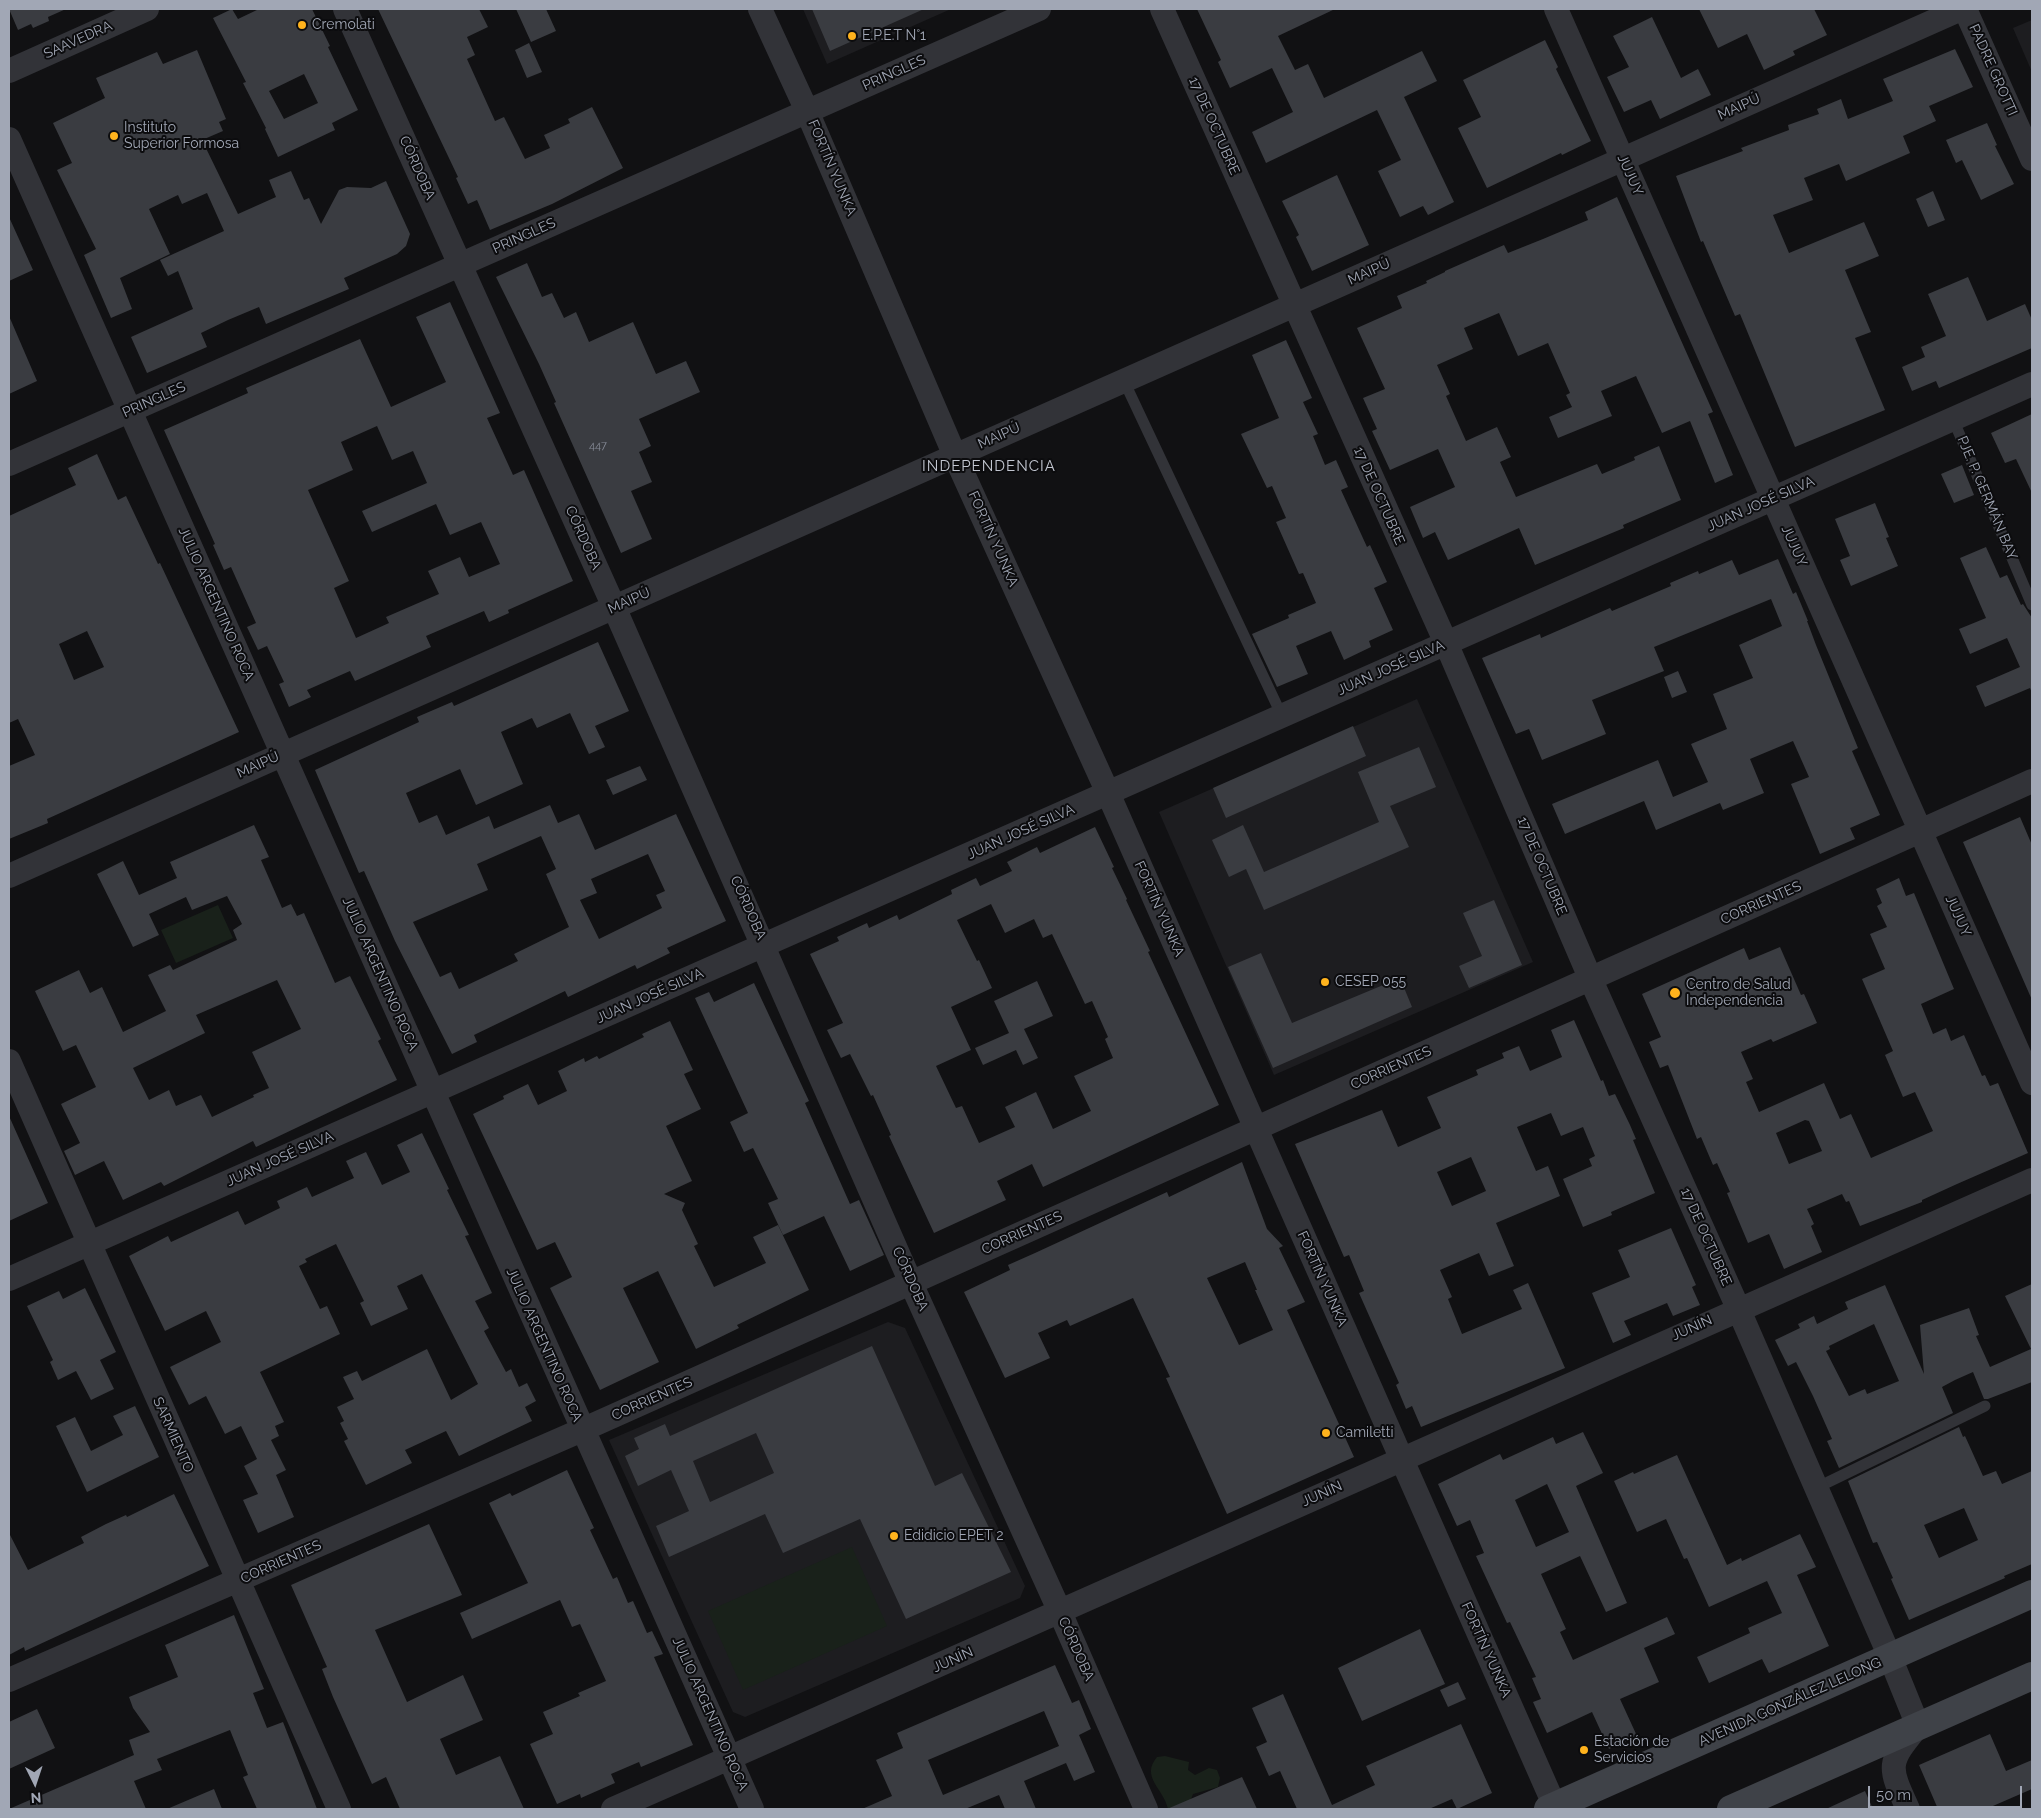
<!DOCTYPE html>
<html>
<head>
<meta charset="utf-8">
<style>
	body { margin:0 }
	#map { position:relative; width:2041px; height:1818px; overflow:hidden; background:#111113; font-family:Raleway,sans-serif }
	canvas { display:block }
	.frame { position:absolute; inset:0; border:10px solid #a1a7b5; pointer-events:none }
	.north { position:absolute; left:10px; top:1758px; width:50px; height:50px; -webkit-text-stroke:4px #0c0c0e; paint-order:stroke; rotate:176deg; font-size:14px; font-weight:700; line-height:20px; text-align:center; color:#a1a7b5 }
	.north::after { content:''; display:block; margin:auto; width:18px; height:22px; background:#a1a7b5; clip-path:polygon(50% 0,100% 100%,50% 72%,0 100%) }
	.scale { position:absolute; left:1868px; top:1786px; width:154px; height:22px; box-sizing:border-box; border:2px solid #a1a7b5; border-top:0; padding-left:6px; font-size:15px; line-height:18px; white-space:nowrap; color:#a1a7b5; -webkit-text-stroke:4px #0c0c0e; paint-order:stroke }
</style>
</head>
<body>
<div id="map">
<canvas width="2041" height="1818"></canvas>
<div class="frame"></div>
<div class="north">N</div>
<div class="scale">50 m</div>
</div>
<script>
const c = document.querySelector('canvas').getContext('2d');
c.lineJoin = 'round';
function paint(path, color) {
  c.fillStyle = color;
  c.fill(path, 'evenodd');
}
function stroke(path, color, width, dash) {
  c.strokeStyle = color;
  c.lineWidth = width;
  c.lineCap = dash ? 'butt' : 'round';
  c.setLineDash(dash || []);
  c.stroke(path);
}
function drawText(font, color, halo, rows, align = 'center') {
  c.font = font + ' Raleway,sans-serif';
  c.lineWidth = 4;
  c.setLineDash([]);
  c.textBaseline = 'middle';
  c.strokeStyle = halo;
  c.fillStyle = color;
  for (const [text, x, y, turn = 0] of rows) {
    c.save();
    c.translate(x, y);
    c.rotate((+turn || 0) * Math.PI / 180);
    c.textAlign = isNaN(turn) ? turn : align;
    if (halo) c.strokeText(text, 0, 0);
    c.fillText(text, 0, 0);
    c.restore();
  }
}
paint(new Path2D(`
	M803,9H951L827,64Z
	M2032,20V72L2013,28Z
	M1417,699L1533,962L1274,1075L1159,812Z
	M888,1322L905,1328L1025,1586L1020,1598L745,1717L733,1712L609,1440Z`), '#1d1d20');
paint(new Path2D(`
	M218,905L233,938L176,963L161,930Z
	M852,1547L887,1626L743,1690L708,1611Z
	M1165,1756L1189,1762L1188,1770L1195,1775L1209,1768L1217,1770L1220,1778L1218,1787L1193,1794L1190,1802L1192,1809H1168C1164,1789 1140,1777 1157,1757Z`), '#19211a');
paint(new Path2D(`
	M9,9H66L48,17L49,21L33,28L31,24L18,30Z
	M232,9L238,19L259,9H312L330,46L328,47L358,110L332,123L335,130L278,157L265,129L266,128L243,83L246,82L213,18ZM304,74L318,103L284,119L269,91Z
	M378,9H479L488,27L467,37L475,55L467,59L495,121L504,117L525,159L550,148L544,135L570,123L568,119L592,107L623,168L552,204L490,230L477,200L468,204L456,178L458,177Z
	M516,9H546L556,31L531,42Z
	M812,9H924L830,51Z
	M1197,9H1335L1278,36L1295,70L1308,64L1324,98L1422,51L1437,81L1404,97L1454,202L1428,215L1423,206L1400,217L1378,171L1401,160L1377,110L1266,163L1252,132L1293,112L1272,68L1230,88L1218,62L1221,60Z
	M1699,9H1814L1827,35L1793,51L1795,55L1764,70L1747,34L1718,48Z
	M1652,17L1681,78L1698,69L1711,95L1660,119L1651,100L1624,112L1607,77L1629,67L1613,36Z
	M1545,40L1558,67L1556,69L1591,141L1562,155L1561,153L1487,188L1458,128L1481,117L1463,80Z
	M529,43L542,72L527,78L515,50Z
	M1955,49L1973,87L1929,106L1936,121L1903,136L1910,153L1846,181L1839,164L1804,178L1813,200L1773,215L1789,253L1864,222L1879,256L1845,270L1871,332L1855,338L1885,410L1795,447L1740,314L1735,316L1703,241L1701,242L1676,176L1743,151L1741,148L1789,130L1788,125L1819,114L1817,109L1841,99L1848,119L1893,101L1883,79Z
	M197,50L226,119L219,122L223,131L202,140L238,214L276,197L269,180L291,171L304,200L309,198L321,224L339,190L347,187L371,188L386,181L410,234L406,246L397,254L344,278L349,289L266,324L259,307L228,320L201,333L207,347L147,373L131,337L193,309L178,271L168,276L160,260L224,231L207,193L182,204L178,195L149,209L170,254L120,278L132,309L111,318L84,255L96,249L57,170L72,163L53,123L105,98L96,78L157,52L163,64Z
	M1987,123L1997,145L1995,146L2014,184L1981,200L1962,160L1956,163L1946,140Z
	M1337,175L1369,245L1312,271L1296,237L1299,235L1282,201Z
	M1933,191L1945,220L1928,227L1916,199Z
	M1617,197L1713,412L1708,414L1733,475L1715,483L1690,421L1662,433L1636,376L1601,391L1612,416L1558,438L1549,417L1572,407L1566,395L1570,393L1548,343L1518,356L1499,313L1464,328L1473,349L1437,365L1450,394L1446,396L1466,441L1497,427L1511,457L1500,462L1516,497L1597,464L1602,474L1635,460L1634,457L1659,446L1681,500L1623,525L1624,528L1535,565L1519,528L1448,560L1435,532L1423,538L1410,507L1455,487L1438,449L1390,470L1372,431L1377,429L1363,398L1385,389L1357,328L1402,308L1397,296L1427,283L1426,281L1445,272V271L1504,245L1508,253L1543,239L1588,220L1585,212Z
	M9,217L33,270L9,281Z
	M527,263L542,297L552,293L564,318L576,312L589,342L633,322L656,374L686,361L700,392L639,419L651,446L639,452L652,482L631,491L652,539L621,553L554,403L556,402L539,364L496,277Z
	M1968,277L1987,321L2025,304L2032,320V348L1939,388L1936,381L1912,391L1902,367L1925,357L1921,347L1946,336L1928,294Z
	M450,302L500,413L487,418L513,475L524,470L573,581L508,610L509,613L489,622L484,611L426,636L431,647L355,681L350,671L307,690L311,697L289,707L279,684L284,682L267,646L258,650L247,627L256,623L231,567L224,570L213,545L215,544L164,430L248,393L246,388L360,339L391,407L446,382L416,317ZM377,426L392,460L413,451L427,483L362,511L372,532L436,504L450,535L481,522L500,564L469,577L460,557L428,571L439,594L386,617L389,623L356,638L334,588L349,581L308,490L353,470L341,442Z
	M9,316L37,381L9,394Z
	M1286,340L1312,398L1303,402L1318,434L1313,436L1325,465L1336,460L1348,487L1341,490L1367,547L1370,545L1387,582L1374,588L1393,630L1369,641L1371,647L1344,660L1331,631L1296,646L1308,674L1277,687L1252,634L1289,618L1288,615L1316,603L1303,573L1299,574L1276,522L1286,518L1272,486L1267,488L1241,434L1279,418L1252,355Z
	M2032,414V493L2016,459L2005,463L1991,433Z
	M97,454L118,500L126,496L158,564L160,563L239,732L47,819L48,823L9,839V766L35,755L18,719L9,723V516L76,485L68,468ZM87,631L104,667L74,680L59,644Z
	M1962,465L1974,495L1954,503L1941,474Z
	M1875,503L1889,537L1886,538L1898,566L1851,586L1840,560L1850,556L1835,519Z
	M1986,547L2000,578L2007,575L2021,605L2023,604L2032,618V693L2030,688L1985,707L1976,686L2020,667L2007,638L1970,654L1959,629L1986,618L1960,558Z
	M1778,559L1793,594L1796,592L1808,621H1807L1816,645L1858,748L1852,751L1880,815L1850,828L1855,839L1820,854L1791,784L1809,777L1793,741L1750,759L1764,793L1723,810L1720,803L1656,830L1644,801L1565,834L1552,804L1658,760L1673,797L1708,782L1691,744L1727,729L1713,694L1753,678L1739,645L1782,626L1771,599L1654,647L1664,671L1592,700L1606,734L1542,760L1529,729L1516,734L1482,658L1540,634L1541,638L1610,608L1612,611L1671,586L1670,583L1698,571L1699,574L1732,560L1739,575Z
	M598,642L629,711L595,726L605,747L589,754L570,713L537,728L532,718L501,732L523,784L476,805L460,769L406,793L419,823L437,815L446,835L489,816L494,829L550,805L558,823L579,814L595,850L676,814L726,921L667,948L670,953L637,969L635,965L568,997L565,991L474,1035L477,1042L452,1054L395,941L364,871L359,873L315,770L419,722L417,717L452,702L454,706ZM541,836L556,869L546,874L569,927L514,954L518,961L459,989L451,972L440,977L413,922L488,890L477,864ZM648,854L665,891L656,895L662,908L599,939L580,900L597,893L591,879Z
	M1678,671L1687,692L1672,698L1664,677Z
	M1353,726L1366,756L1226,818L1213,788Z
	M1419,747L1436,787L1390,806L1409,847L1264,910L1246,869L1229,877L1212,840L1243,825L1264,872L1379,822L1358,772Z
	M640,766L647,780L613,795L606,780Z
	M2020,817L2032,845V1000L1963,842Z
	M254,825L269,857L261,860L282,908L291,904L297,916L304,913L335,983L350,976L381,1039L378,1041L397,1080L256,1147L253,1141L164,1186L161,1182L123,1200L104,1161L75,1175L64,1151L80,1143L61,1104L96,1087L76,1045L63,1051L35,991L79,970L90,993L102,987L123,1032L166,1011L148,975L170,965L173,970L237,940L233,930L242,924L227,896L192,910L186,897L149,914L159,935L133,947L97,874L123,861L139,895L177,878L170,862ZM277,980L301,1029L252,1052L269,1088L253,1095L254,1097L212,1117L201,1095L176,1106L169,1090L149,1100L133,1068L205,1033L196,1015Z
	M1095,827L1114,867L1112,868L1127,899L1126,900L1150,951L1148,952L1219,1105L1043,1187L1032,1164L997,1181L1006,1200L934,1233L889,1136L891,1135L873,1095L871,1096L850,1054L841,1058L827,1030L843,1023L810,954L839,941L837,937L867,923L869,928L897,915L899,920L952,894L951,890L976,878L980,886L1012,871L1007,862L1037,847L1040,853ZM991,904L1005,933L1034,919L1043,938L1052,934L1085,1004L1092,1001L1108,1037L1105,1039L1113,1058L1074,1076L1091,1111L1053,1129L1036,1092L1005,1107L1015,1127L979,1143L962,1106L956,1108L936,1066L971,1050L951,1007L992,988L979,960L977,961L957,920Z
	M1899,878L1906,896L1914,893L1954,989L1921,1004L1933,1034L1946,1028L1951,1041L1964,1035L1982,1076L1985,1075L1990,1086L1998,1083L2028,1153L1957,1184L1922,1200V1202L1860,1226L1849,1201L1846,1202L1842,1194L1807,1209L1814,1224L1811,1226L1822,1252L1784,1269L1769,1234L1748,1243L1727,1193L1730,1192L1717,1163L1713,1165L1701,1137L1697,1139L1668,1065L1660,1068L1649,1042L1661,1037L1642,994L1744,948L1749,960L1780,947L1801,995L1804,994L1817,1023L1773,1042L1771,1039L1741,1052L1753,1079L1746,1082L1759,1112L1824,1083L1840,1119L1851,1114L1871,1158L1933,1131L1915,1092L1903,1097L1885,1055L1893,1051L1862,979L1885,969L1870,934L1887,927L1877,906L1882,903L1876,889ZM1805,1120L1809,1121L1822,1151L1789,1164L1776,1133Z
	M1494,900L1522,965L1469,988L1459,966L1482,956L1463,913Z
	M1261,953L1292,1023L1400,978L1412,1007L1273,1068L1228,967Z
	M1037,981L1053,1016L1024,1029L1038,1058L1023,1065L1016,1050L983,1065L975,1048L1009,1033L994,1001Z
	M754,983L809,1101L805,1103L850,1204L859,1200L884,1255L850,1271L824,1216L783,1235L768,1203L778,1199L753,1148L744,1152L730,1122L748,1113L695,998L709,992L714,1002Z
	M1574,1020L1601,1081L1603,1080L1609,1096L1615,1094L1630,1125L1636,1139L1633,1140L1655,1193L1611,1212L1612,1215L1583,1227L1563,1179L1592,1166L1589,1159L1595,1156L1583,1127L1561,1136L1551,1113L1517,1127L1536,1171L1548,1166L1560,1196L1496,1223L1514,1266L1489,1276L1479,1253L1440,1270L1452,1297L1448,1299L1462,1334L1522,1309L1513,1290L1528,1283L1565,1368L1421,1427L1412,1406L1406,1409L1396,1385L1399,1383L1359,1293L1364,1291L1349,1255L1344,1257L1295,1144L1382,1110L1398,1147L1441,1128L1427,1097L1478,1075L1476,1070L1504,1058L1502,1053L1519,1046L1530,1071L1562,1057L1551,1030ZM1471,1157L1486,1191L1452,1206L1437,1172Z
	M670,1021L693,1070L684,1074L701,1109L666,1126L692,1181L664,1194L685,1203L682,1210L698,1244L694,1246L714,1287L766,1263L753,1237L778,1225L809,1290L737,1325L739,1328L696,1349L658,1271L623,1288L659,1362L600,1390L550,1288L572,1277L555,1242L537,1250L473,1114L504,1099L503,1096L528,1084L538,1105L567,1091L558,1071L584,1058L585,1062L597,1056L599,1059L644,1037L642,1034Z
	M9,1116L48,1203L9,1221Z
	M422,1133L449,1189L447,1190L469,1235L465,1236L492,1293L475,1301L489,1328L484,1331L506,1372L511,1369L519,1387L527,1383L536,1401L525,1407L532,1421L459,1456L446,1431L405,1450L412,1463L366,1485L344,1441L348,1439L340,1423L344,1421L337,1407L354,1399L343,1377L357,1371L362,1381L427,1349L451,1400L478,1384L422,1274L397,1286L408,1309L371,1326L360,1303L364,1301L336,1244L305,1259L307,1262L299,1266L320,1309L327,1306L340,1334L260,1372L284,1422L275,1426L279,1436L271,1440L286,1470L276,1475L294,1517L258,1533L243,1500L258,1494L244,1466L257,1459L241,1426L225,1434L206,1396L189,1405L170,1367L221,1342L206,1311L165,1331L129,1256L168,1236L171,1242L238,1211L245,1225L280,1208L277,1201L307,1187L312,1197L354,1178L346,1161L366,1152L382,1185L410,1172L397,1145Z
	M1242,1162L1267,1229L1283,1246L1279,1248L1305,1302L1287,1310L1354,1457L1227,1514L1166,1378L1170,1377L1133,1298L1070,1326L1067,1320L1038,1333L1050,1358L1005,1378L964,1292L1010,1270L1008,1265L1035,1253L1167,1192L1169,1197ZM1245,1262L1257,1290H1255L1273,1330L1239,1345L1207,1278Z
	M1671,1228L1696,1285L1692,1287L1700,1305L1673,1316L1667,1303L1624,1321L1631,1335L1613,1343L1592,1293L1630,1277L1618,1250Z
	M2032,1284V1382L1988,1399H1984L1973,1372L1955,1380L1942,1387L1953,1413L1839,1468L1827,1441L1832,1439L1813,1396L1796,1362L1788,1366L1775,1340L1800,1328L1798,1324L1814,1316L1817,1324L1848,1309L1845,1302L1885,1285L1924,1374L1920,1325L1969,1308L1979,1335L1976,1336L1990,1367L2031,1349L2005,1296ZM1874,1324L1899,1381L1867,1394L1865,1389L1849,1396L1826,1351L1830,1349L1829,1346Z
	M85,1288L116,1352L100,1360L114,1389L91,1400L76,1371L58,1380L50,1362L53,1360L27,1306L59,1291L63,1299Z
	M872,1346L935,1486L962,1473L1011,1572L906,1619L860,1519L783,1553L765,1514L669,1557L656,1526L689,1511L671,1470L638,1486L625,1456L639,1449L634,1438L665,1424L670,1436ZM756,1433L774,1473L710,1502L693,1461Z
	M135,1406L159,1457L87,1492L56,1426L75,1417L91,1451L123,1435L113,1416Z
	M1959,1427L1963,1437L1965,1436L1983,1476L1996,1471L2002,1484L2032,1471V1564L2004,1576L2005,1578L1909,1620L1891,1579L1893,1578L1877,1542L1873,1543L1848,1481ZM1964,1508L1978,1540L1939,1558L1924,1525Z
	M1583,1432L1603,1473L1576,1486L1627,1603L1606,1612L1580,1556L1541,1574L1566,1629L1560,1632L1573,1660L1667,1617L1675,1634L1644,1648L1659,1682L1620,1699L1637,1736L1609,1749L1592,1712L1547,1733L1533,1702L1541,1699L1532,1678L1536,1677L1510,1622L1507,1623L1476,1556L1484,1553L1470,1520L1457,1526L1438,1484L1500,1454L1503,1460L1553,1437L1556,1444ZM1547,1484L1569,1532L1536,1547L1515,1500Z
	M1677,1455L1727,1565L1741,1558L1742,1561L1800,1534L1816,1567L1797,1575L1829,1646L1769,1673L1762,1659L1709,1683L1697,1657L1750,1633L1748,1628L1782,1613L1767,1581L1709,1607L1687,1558L1684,1559L1666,1519L1637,1532L1614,1481L1633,1472L1634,1474Z
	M567,1470L594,1528L590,1530L613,1579L617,1577L628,1603L633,1601L647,1633L652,1631L663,1654L654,1657L693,1745L641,1767L639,1762L611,1774L615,1783L581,1798L580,1794L557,1804L530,1744L553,1734L543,1712L580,1696L578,1693L606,1681L580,1624L572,1627L560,1600L472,1639L460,1613L528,1583L489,1503L510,1493L512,1496Z
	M174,1494L209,1566L25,1651L24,1647L9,1655V1533L28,1570L84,1543L81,1537L106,1524L126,1515L127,1517Z
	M429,1524L462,1595L375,1630L407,1702L463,1675L483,1720L440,1739L456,1775L500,1756L524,1809H400L386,1777L372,1784L333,1697L322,1669L327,1667L291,1585Z
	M234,1615L264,1689L253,1693L267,1728L283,1722L317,1809H257L243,1777L248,1775L230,1730L157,1759L162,1770L134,1781L146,1809H9L134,1755L129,1740L150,1732L133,1708L129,1697L178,1677L165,1645Z
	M1420,1629L1445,1684L1362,1721L1338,1668Z
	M1055,1665L1072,1703L1079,1700L1091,1729L1079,1735L1095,1772L1074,1781L1066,1763L1024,1781L1036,1809H1005L999,1795L965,1809H862L892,1796L876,1760L903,1748L897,1733ZM1044,1711L1059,1746L943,1795L928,1760Z
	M1458,1682L1466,1699L1448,1707L1440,1690Z
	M1283,1694L1332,1805L1375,1785L1366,1766L1461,1724L1492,1793L1457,1809L1452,1799L1429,1809H1297L1280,1771L1269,1776L1256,1747L1267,1742L1252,1708Z
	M37,1709L55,1748L9,1769V1722Z
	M1990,1734L2006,1771L2032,1760V1789L1986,1809H1938L1919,1765Z
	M1242,1777L1257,1809H1167Z
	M214,1789L222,1809H167Z
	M1865,1791L1873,1809H1826Z`), '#3a3c41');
stroke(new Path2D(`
	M1124,381L1282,716
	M1953,419L2032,605
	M1816,1488L1985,1406`), '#323338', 11);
stroke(new Path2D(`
	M345,9L614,607L911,1283L1060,1612L1146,1809
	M760,9L807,111L955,456L1108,793L1556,1809
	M1162,9L1446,643L1591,980L1738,1308L1890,1657L1918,1726C1887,1763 1888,1766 1908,1809
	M1556,9L2032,1083
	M1965,9L2032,159
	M9,71L147,9
	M9,139L752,1809
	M9,464L1039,9
	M9,876L1961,9
	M9,1061L339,1809
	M9,1279L2032,384
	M9,1680L582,1430L2032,781
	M613,1809C1087,1602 1557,1386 2032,1180`), '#323338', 24);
stroke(new Path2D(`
	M1548,1809L2032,1594
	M1731,1809L2032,1676`), '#3f4248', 28);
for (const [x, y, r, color] of [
	[302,25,5,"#ffb31d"],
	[852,36,5,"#ffb31d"],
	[114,136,5,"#ffb31d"],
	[1325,982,5,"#ffb31d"],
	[1675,993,6,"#ffb31d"],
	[1326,1433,5,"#ffb31d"],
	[894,1536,5,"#ffb31d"],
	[1584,1750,5,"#ffb31d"]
]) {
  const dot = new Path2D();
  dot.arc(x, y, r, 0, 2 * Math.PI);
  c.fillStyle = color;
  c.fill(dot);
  stroke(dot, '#0c0c0e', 2);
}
drawText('11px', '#878c98', null, [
	["447",598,446]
]);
drawText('14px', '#a1a7b5', '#0c0c0e', [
	["Cremolati",312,25],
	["E.P.E.T N°1",862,36],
	["Instituto",124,128],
	["Superior Formosa",124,144],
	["CESEP 055",1335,982],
	["Centro de Salud",1686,985],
	["Independencia",1686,1001],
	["Camiletti",1336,1433],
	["Edidicio EPET 2",904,1536],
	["Estación de",1594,1742],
	["Servicios",1594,1758]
], 'left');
drawText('14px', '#a1a7b5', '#0c0c0e', [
	["SAAVEDRA",78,40,-24],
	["PADRE GROTTI",1993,70,66],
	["PRINGLES",894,73,-24],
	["MAIPÚ",1739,107,-24],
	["17 DE OCTUBRE",1214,126,66],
	["CÓRDOBA",417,168,66],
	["FORTÍN YUNKA",832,168,67],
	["JUJUY",1630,175,66],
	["PRINGLES",524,236,-24],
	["MAIPÚ",1369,272,-24],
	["PRINGLES",154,400,-24],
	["MAIPÚ",999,436,-24],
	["17 DE OCTUBRE",1379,496,66],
	["PJE. P. GERMÁN BAY",1987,498,67],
	["JUAN JOSÉ SILVA",1761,504,-24],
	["CÓRDOBA",583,538,66],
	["FORTÍN YUNKA",993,539,66],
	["JUJUY",1794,546,66],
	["MAIPÚ",629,601,-24],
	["JULIO ARGENTINO ROCA",216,604,66],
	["JUAN JOSÉ SILVA",1391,668,-24],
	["MAIPÚ",258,765,-24],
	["JUAN JOSÉ SILVA",1021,832,-24],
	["17 DE OCTUBRE",1542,866,67],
	["CORRIENTES",1761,903,-24],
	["CÓRDOBA",748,908,66],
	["FORTÍN YUNKA",1159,909,66],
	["JUJUY",1958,916,66],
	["JULIO ARGENTINO ROCA",380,974,66],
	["JUAN JOSÉ SILVA",650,996,-24],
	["CORRIENTES",1391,1068,-24],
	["JUAN JOSÉ SILVA",280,1159,-24],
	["CORRIENTES",1022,1233,-24],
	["17 DE OCTUBRE",1706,1237,66],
	["CÓRDOBA",910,1279,66],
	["FORTÍN YUNKA",1322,1279,66],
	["JUNÍN",1692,1328,-24],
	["JULIO ARGENTINO ROCA",544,1345,66],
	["CORRIENTES",652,1399,-24],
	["SARMIENTO",173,1435,66],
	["JUNÍN",1322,1494,-24],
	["CORRIENTES",281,1562,-24],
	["CÓRDOBA",1076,1649,66],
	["FORTÍN YUNKA",1486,1650,66],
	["JUNÍN",953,1660,-24],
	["AVENIDA GONZÁLEZ LELONG",1790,1702,-24],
	["JULIO ARGENTINO ROCA",710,1714,66]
]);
c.letterSpacing = '1px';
drawText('15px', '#c2c6d0', '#0c0c0e', [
	["INDEPENDENCIA",989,466]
]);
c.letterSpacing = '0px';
</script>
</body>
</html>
